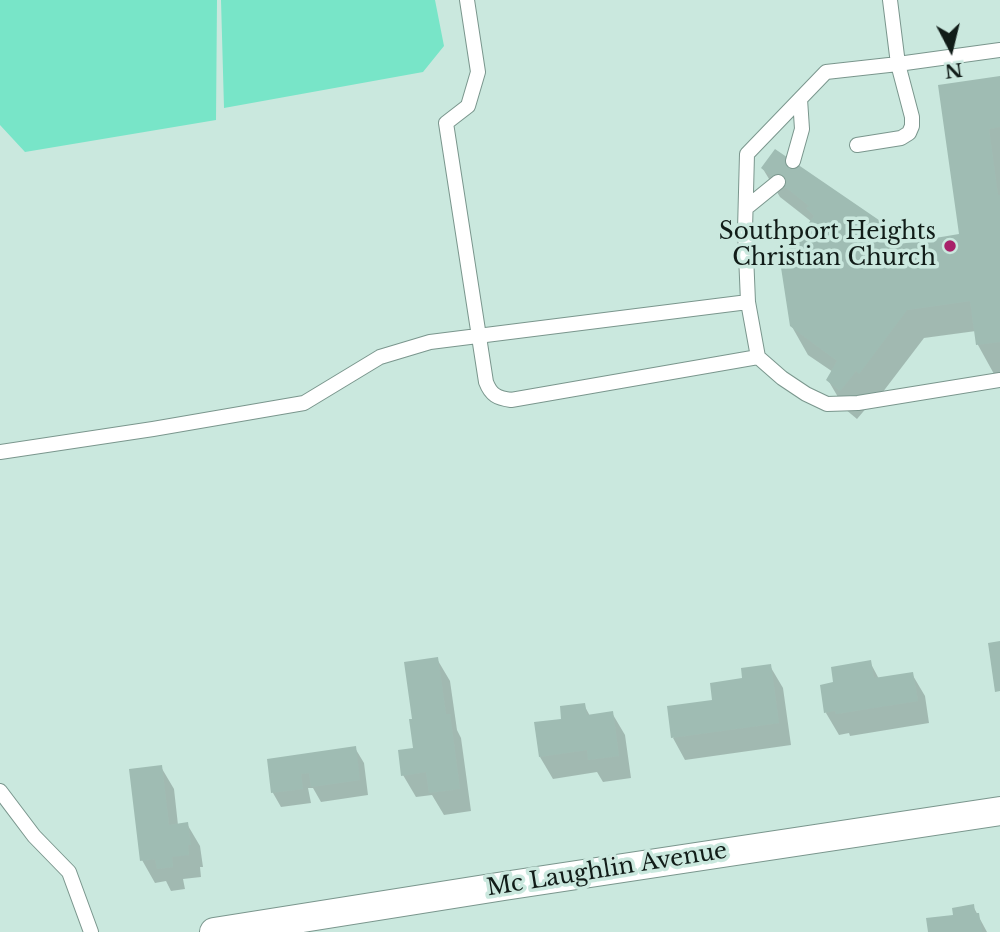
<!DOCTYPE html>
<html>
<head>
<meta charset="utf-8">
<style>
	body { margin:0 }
	#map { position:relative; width:1000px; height:932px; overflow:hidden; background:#cae8de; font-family:"Libre Baskerville",serif }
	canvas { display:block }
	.north { position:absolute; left:916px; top:14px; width:70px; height:70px; -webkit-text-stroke:5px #cae8de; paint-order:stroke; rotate:173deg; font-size:19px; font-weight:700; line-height:28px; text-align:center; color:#111c18 }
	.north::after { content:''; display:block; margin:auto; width:24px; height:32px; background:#111c18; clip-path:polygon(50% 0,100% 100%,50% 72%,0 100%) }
</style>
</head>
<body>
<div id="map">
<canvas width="1000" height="932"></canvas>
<div class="north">N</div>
</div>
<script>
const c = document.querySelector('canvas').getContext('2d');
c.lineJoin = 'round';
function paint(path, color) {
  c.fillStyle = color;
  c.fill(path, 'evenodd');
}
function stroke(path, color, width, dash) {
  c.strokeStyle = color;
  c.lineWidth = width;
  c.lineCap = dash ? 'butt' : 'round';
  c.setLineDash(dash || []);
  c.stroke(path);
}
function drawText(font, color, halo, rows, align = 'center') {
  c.font = font + ' "Libre Baskerville",serif';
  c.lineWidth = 7;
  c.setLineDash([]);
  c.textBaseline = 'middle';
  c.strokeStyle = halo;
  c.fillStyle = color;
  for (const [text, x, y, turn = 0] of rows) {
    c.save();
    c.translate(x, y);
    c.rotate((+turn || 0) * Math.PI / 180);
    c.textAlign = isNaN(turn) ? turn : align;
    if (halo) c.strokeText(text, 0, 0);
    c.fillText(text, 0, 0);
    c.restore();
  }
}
paint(new Path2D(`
	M0,0H217L216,120L25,152L0,125Z
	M221,0H435L444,46L423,72L224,108Z`), '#78e5c8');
paint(new Path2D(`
	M1000,78V373L994,374L978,345L976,331L924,338L876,401L874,399L857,419L845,409L828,380L833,372L808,355L791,325L812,222L780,197L763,169L776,151L891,231L900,246L961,236Z
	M437,659L450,681L457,730L461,738L471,811L444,815L432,795L416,797L403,775L415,749Z
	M870,662L879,679L912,674L925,696L929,723L850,736L849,733L839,735L826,713L835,684Z
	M770,666L783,688L791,745L685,760L673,738L714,701L744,680Z
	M584,705L590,716L612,713L625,735L631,778L603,782L597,772L553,779L540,757L563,720Z
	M355,748L364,763L368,795L321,802L313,788H308L311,803L281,807L273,793L269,760Z
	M161,767L174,789L178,825L187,824L200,846L203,867H200L201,877L183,879L185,889L171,891L166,881L155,883L142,860Z
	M973,906L987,932H930L955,916Z`), '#0003');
paint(new Path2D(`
	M1000,76V127L989,129L998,195H1000V342L976,345L970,301L907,310L859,374L856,371L840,391L826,380L837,361L790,326L780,261L814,216L806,208L809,206L761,168L775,149L892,229L887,236L900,244L959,234L938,85Z
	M1000,641V691L995,692L988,643Z
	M438,657L446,714H450L460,789L429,793L426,772L401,776L398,750L413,748L409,719H412L404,662Z
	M871,660L874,678L913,672L918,701L836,714L835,711L824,713L820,685L833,682L831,667Z
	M771,664L779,723L671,738L667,706L712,700L710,683L742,678L741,668Z
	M585,703L587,715L613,711L619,756L588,760L587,750L539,757L534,722L561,719L560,706Z
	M356,746L360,780L311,787L309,773L301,774L303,789L271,793L267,759Z
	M162,765L169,825L188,822L191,845H188L189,855L172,857L173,867L157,869L155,859L140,861L129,769Z
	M974,904L975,913H979L982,932H928L926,918L953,915L952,908Z`), '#9fbcb3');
const lane = new Path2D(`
	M467,0L478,72L468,106L446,123L486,382C491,395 497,398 511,400L758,357
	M857,145L901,138L909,133L912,126V117L898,64L1000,50
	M793,161L802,129L800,99
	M746,208L778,182
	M748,302L758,357L782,378L806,394L827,404L858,403L1000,380
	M0,452L153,429L304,403L380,357L430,342L748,302L745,230L747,154L826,72L898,64L890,0
	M0,791L34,836L69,872L91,932`);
const street = new Path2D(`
	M214,932L504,886L1000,811`);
stroke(lane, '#7a968d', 16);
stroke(street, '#7a968d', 30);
stroke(lane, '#fff', 14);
stroke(street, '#fff', 28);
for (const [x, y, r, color] of [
	[950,246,7,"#a82169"]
]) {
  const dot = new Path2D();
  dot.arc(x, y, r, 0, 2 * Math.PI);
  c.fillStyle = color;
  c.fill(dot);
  stroke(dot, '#cae8de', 2.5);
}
drawText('23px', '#111c18', '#cae8de', [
	["Southport Heights",936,233],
	["Christian Church",936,259]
], 'right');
drawText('23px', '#111c18', '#cae8de', [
	["Mc Laughlin Avenue",607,870,-9]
]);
</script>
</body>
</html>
